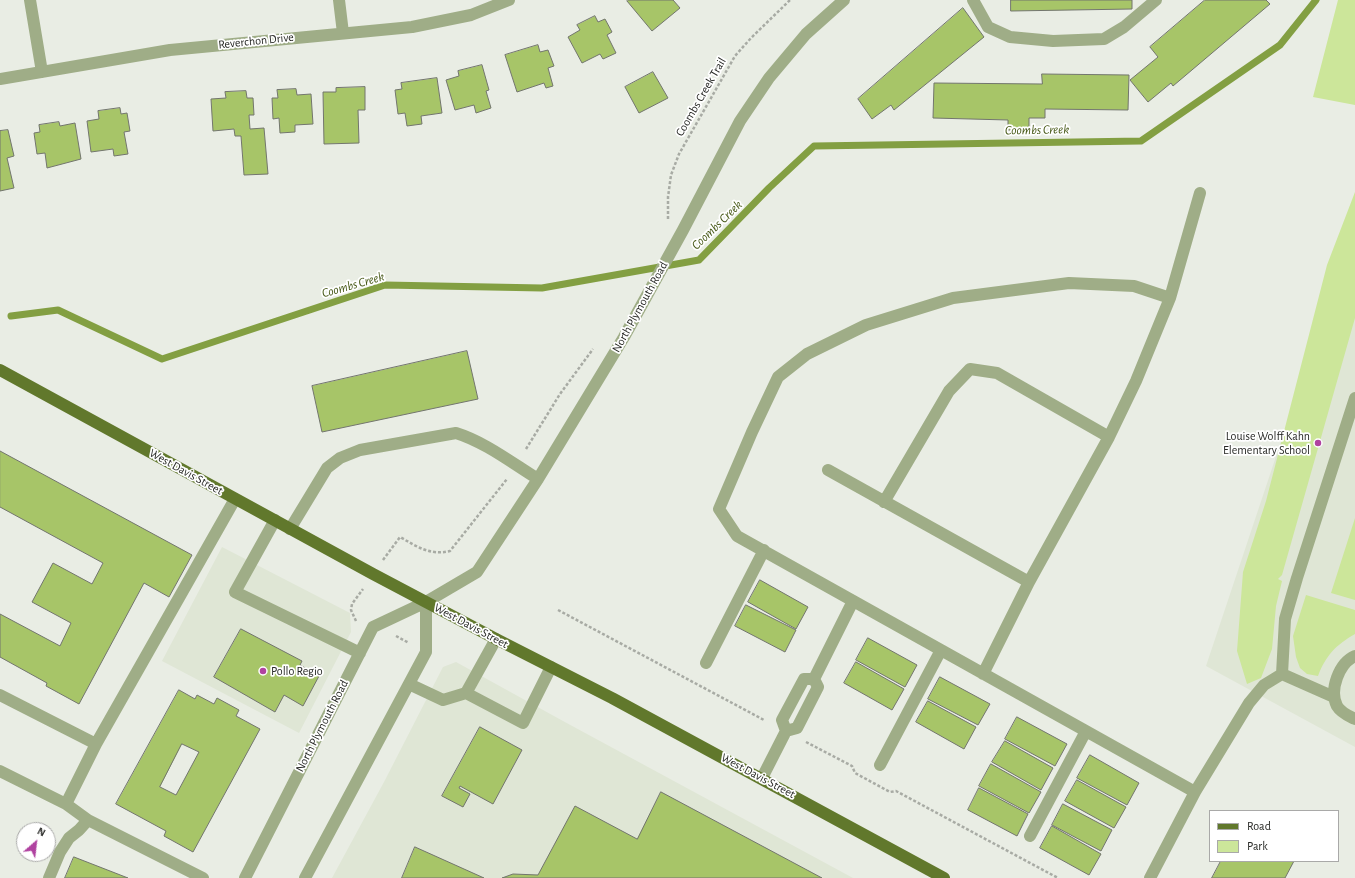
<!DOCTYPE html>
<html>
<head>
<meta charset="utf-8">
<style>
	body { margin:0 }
	#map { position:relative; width:1355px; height:878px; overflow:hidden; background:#e9ede4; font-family:"Alegreya Sans",sans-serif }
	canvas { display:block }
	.legend { position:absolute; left:1209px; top:810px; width:130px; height:52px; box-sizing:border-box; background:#fff; border:1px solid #a9a9a8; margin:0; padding:5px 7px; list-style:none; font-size:12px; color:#272825 }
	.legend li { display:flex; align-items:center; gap:8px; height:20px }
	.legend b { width:20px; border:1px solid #a9a9a8 }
	.north { position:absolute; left:16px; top:822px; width:40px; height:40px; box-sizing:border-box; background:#fff; border:1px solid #a9a9a8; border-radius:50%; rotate:28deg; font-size:11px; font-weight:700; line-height:16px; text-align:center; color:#272825 }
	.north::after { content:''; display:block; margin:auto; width:14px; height:18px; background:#b042a0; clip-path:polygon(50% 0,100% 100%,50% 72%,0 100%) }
</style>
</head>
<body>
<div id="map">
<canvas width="1355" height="878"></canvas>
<ul class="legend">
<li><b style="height:5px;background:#61782c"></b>Road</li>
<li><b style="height:11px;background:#cce69a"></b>Park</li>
</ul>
<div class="north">N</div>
</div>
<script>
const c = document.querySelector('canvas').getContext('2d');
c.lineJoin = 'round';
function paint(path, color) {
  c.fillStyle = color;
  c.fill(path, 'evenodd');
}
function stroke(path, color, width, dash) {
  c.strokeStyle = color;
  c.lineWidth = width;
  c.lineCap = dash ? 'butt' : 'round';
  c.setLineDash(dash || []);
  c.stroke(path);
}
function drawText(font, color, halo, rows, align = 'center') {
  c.font = font + ' "Alegreya Sans",sans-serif';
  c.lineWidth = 3.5;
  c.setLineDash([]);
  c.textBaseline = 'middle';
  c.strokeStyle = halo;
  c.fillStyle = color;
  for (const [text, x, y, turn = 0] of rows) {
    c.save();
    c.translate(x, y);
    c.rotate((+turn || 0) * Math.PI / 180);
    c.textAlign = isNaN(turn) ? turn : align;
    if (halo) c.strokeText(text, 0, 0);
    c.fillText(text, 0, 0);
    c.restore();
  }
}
paint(new Path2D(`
	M1355,220V747L1206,666Z
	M222,547L350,613L351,632L299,733L162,661Z
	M456,662L563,721L853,878H332L384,782L443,667Z`), '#dfe6d5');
paint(new Path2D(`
	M1338,0H1355V105L1313,97Z
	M1355,192V318L1282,575L1278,579L1282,581L1276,606L1272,649L1261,678L1247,684L1237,651L1243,572L1266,501L1327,265Z
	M1355,518V600L1331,593Z
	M1306,595L1355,610V634C1336,645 1326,655 1318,676L1307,674L1300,668L1296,657L1293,636Z`), '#cce69a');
stroke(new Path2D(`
	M11,316L58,310L162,359L385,285L542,288L699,260L769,188L814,146L1141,141L1280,45L1316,0`), '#839f42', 7);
const building = new Path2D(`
	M628,0H673L680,8L652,31L627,1Z
	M1011,0H1132V9L1011,11Z
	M1205,0H1266L1270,4L1173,86L1171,83L1148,102L1130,80L1158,57L1150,47Z
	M963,8L984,37L894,110L891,105L872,119L858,99Z
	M595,16L598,22L605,19L612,32L607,35L616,53L603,59L600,54L582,63L568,37L580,30L577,25Z
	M538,45L540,52L548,50L554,66L548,68L553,86L546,88L544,83L517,92L505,55Z
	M482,65L489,90L486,91L491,108L476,113L474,105L455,110L446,80L459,76L458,71Z
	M653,72L668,98L639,113L625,87Z
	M1042,74L1129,75L1128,110L1045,109V118H1029V130H1008V120L933,118L934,83L1042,84Z
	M437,78L442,113L421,116L422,124L407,126L405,113L398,114L395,90L402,89L401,83Z
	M365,87V110H358L359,143L324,144L323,92H336V88Z
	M296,89L297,95L311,94L313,124L295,125V132L280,133L279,118L273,119L272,98H278L277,90Z
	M246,91L247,98H253L254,115H249L250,129L264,128L268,174L244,175L241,136H235L234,129L213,131L211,99L226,98L225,92Z
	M120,108L121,114L127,113L130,131L124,132L128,154L114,156L113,149L91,152L87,121L99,119L98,111Z
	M59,122L60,126L75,123L81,159L47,168L45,153L37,154L34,133L40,132L39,125Z
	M8,130L14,156L7,158L14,188L0,191V131Z
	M467,351L478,399L322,432L312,386Z
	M0,451L192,555L169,597L144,583L79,704L46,686L47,683L0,657V614L60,646L71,623L32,602L53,563L92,584L103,563L0,507Z
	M760,580L808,607L796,629L748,602Z
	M746,605L796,630L785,652L735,626Z
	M241,629L302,661L300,665L319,676L303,706L284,695L275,712L214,677Z
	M868,638L917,665L905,687L856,660Z
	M856,662L904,689L892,710L844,683Z
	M940,677L990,704L978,725L928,699Z
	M179,690L195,699L197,695L214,704L217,698L239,710L236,716L260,729L193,852L164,836L166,831L116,804ZM182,744L199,752L176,795L160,787Z
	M928,701L976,727L964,749L916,722Z
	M1017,717L1067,744L1055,766L1005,739Z
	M480,727L522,750L493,804L460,786L459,788L470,794L463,807L442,796Z
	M1005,741L1053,768L1041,790L992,762Z
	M1090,755L1139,783L1127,805L1077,778Z
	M991,764L1041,792L1029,813L979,786Z
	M1077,780L1126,807L1114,828L1065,801Z
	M979,788L1028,814L1017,836L968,810Z
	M661,792L822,878H502L513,874L538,875L575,806L637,839Z
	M1063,804L1112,830L1101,851L1052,825Z
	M1052,826L1101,854L1089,875L1040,848Z
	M415,847L484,878H402Z
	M74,857L128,878H65Z
	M1221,861H1294L1285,878H1212Z`);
paint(building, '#a7c568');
stroke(building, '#72756d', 1);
stroke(new Path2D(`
	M668,219V197L671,175L679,154L735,56L751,38L790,0
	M526,449L560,394L593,349
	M383,560L400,537C416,546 430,556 450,551L507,479
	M558,610L764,720
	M356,621L351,610L352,604L363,589
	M396,636L409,643
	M806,742L852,766L855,773L890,792L896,791L1058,878`), '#a8aba4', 2.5, [3, 2]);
stroke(new Path2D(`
	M30,0L42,72
	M339,0L343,33
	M973,0L988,27L1010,37L1053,41L1104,39L1124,27L1156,0
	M0,79L170,50L412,27L471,15L509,0
	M1170,298L1134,286L1069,283L953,298L866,325L807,354L778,377L752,432L719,509L737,536L1195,792
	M828,470L1029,582
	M884,502L949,391L970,369L997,373L1109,437
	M275,520L235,592L360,653
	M290,529L327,468L340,458L360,450L456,433C485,442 512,463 538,479
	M1355,656C1339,663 1329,690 1337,706C1341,713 1349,716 1355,719
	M706,663L764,550
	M983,674L1029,582L1109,437L1136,381L1170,298L1200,193
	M1282,674L1285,619L1297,578L1355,398
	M814,679L853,601
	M409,684L443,700L466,693L496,639
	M466,693L523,723L551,667
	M0,695L96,744
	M786,731L782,720L804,679H814
	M880,765L941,650
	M0,771L66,804L96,744L235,499
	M762,778L786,731L797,728L818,687L814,679
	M66,804L88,820L203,878
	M1030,836L1086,731
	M49,878L60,852L69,838L79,830L88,820
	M245,878L373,627L426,602L477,572L538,479L624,337L683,230L740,121L769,78L806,34L844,0
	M305,878L426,652V602
	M1150,878L1195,792L1249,703L1264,685L1282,674L1334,697`), '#9fad87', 12);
stroke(new Path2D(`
	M0,370L373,574L496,639L612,698L944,878`), '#61782c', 12);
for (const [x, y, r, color] of [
	[1318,443,4,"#b042a0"],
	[263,671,4,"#b042a0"]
]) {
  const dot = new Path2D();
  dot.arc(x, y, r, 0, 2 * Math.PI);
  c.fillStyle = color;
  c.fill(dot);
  stroke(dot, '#fff', 1.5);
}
drawText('12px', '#272825', '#fff', [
	["Reverchon Drive",256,41,-6],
	["Coombs Creek Trail",701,97,-60],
	["North Plymouth Road",640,307,-61],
	["West Davis Street",186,472,29],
	["West Davis Street",471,626,28],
	["North Plymouth Road",322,726,-63],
	["West Davis Street",758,776,28]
]);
drawText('12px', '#272825', '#fff', [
	["Louise Wolff Kahn",1310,436],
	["Elementary School",1310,450],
	["Pollo Regio",271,671,"left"]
], 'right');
drawText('italic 13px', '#465816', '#fff', [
	["Coombs Creek",1037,130,-1],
	["Coombs Creek",717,225,-44],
	["Coombs Creek",353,285,-16]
]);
</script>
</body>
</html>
